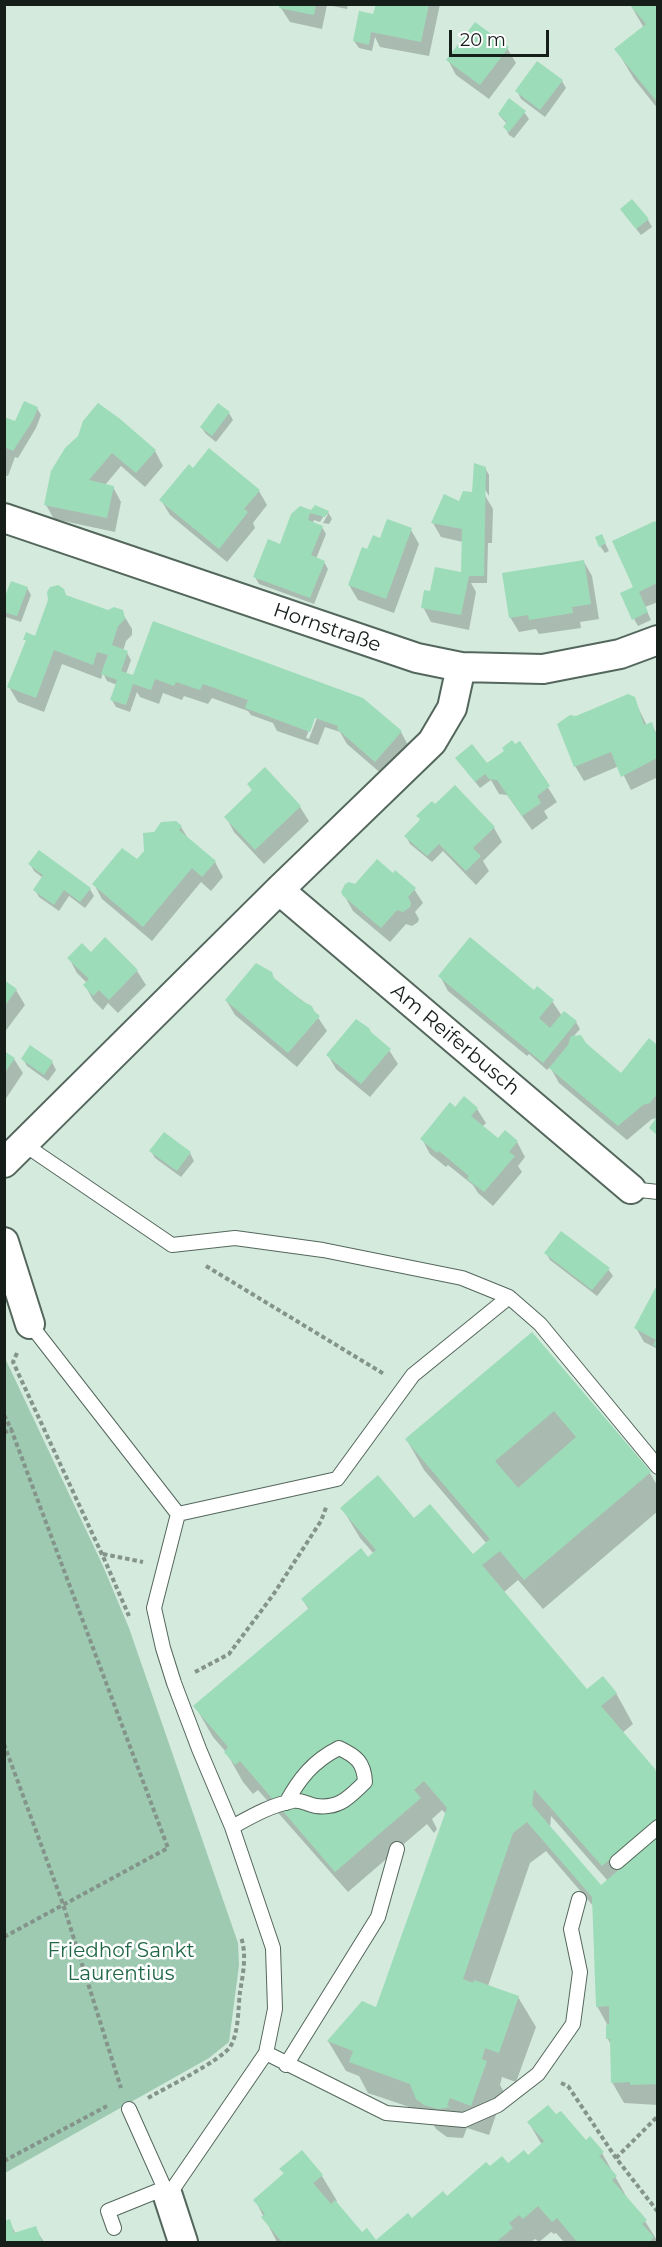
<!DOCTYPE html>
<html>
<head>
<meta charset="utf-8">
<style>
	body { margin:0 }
	#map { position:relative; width:662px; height:2247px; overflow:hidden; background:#d4eadd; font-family:Montserrat,sans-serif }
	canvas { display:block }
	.frame { position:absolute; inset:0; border:6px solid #161e1a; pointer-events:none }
	.scale { position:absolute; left:449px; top:30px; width:100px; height:27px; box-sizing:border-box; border:3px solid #161e1a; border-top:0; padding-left:8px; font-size:18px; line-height:21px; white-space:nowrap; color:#161e1a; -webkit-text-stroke:4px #fff; paint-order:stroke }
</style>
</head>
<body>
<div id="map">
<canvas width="662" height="2247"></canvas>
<div class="frame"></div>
<div class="scale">20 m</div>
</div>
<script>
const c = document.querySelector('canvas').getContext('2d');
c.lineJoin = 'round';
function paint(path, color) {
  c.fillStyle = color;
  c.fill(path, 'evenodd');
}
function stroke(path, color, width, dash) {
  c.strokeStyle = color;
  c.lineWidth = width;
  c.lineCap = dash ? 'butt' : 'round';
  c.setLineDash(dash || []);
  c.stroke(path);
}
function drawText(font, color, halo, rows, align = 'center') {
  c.font = font + ' Montserrat,sans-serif';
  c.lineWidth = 5;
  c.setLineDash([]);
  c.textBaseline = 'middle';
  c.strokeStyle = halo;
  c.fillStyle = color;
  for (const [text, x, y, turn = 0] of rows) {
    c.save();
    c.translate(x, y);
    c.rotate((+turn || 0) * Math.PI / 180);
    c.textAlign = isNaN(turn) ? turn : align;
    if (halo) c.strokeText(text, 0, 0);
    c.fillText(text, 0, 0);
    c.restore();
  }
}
paint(new Path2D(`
	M4,1356L103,1566L129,1628L238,1943L239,1965L229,2042L209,2058L5,2173Z`), '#9ecab1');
paint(new Path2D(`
	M282,4H348L347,9L327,5L322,29L290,22L281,8Z
	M377,4H440L429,56L380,47L375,37L372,51L359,48L354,41L373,15Z
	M630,4H658V109L634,79L616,49L644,28Z
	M507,48L516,63L489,99L456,75L448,60Z
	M562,81L566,88L545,117L521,99L517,91Z
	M524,112L529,119L514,138L509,135L505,127L507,124L499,115Z
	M621,210L648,220L652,227L641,235Z
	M37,408L41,415L36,428L18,458L15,457L8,476L4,475V418L14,422Z
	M229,413L233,420L216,442L206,434L201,427Z
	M79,436L155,451L163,466L145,487L121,466L105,485L113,487L121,502L115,532L54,519L46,505Z
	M485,468L489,475V496L483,486L480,487L493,509L492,543H488L487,583H471L476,592L469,630L431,622L423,607L431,593L466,574L463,542L441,537L433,523L473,493Z
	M193,470L259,491L267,505L253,523L255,528L227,562L170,515L161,500Z
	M311,512H328L332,519L329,524L323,523L328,514H325L320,522L314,520L313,523L322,527L326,534L316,559L324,562L328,569L314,604L259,584L255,577L281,546L293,515Z
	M655,522L658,527V602L645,607L651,620L638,626L634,619L637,596L614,542Z
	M411,530L419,544L394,613L358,600L349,585L368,551L381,540Z
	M605,543L609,551L605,553L600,546Z
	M584,562L592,576L599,619L580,622L581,628L539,634L536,629L519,632L510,617Z
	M60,587L67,597L107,612L117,609L123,614L132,629V635L126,641L123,651L127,653L131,660L126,674L134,677L154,622L327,686L362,702L364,700L401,732L409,747L384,776L347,744L340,732L325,727L318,745L277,731L273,723L251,715L248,711L212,698L208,704L184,696L182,700L163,693L159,704L140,697L137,692L130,712L116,707L112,700L117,685L107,681L103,673L101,679L62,664L44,712L18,702L9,687L27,642L25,639L27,634L36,638L50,600L49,592L51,589ZM322,694H326L309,739L306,738Z
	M27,588L31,595L21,622L6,617L4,603Z
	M634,699L647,726L651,724L658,736V777L631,790L619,766L584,781L575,766L577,718Z
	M520,743L557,802L544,811L548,818L532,830L507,795L499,794L491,780L480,788L457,759L487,765Z
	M249,785L300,807L309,821L264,864L234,832L226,817L253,792Z
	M418,816L494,828L502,842L483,861L489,871L476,885L443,851L432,862L410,844L406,836L421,820Z
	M175,823L181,827L189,840L215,862L223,877L211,891L201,882L152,941L102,899L94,884L137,862L145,852L154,833Z
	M30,864L90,889L94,896L85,908L69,896L59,911L39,897L35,890L43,878L34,871Z
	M355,886L414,889L423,903L415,912L419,919L418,922L412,926L406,924L390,942L353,911L344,895Z
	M91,954L137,971L146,985L118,1013L108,1003L103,1010L93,1000L85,985L87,983L77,973L69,958Z
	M440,976L534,992L552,1001L562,1016L576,1022L580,1029L573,1037L621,1075L650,1041L658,1047V1118L652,1119L627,1140L559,1083L550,1067L547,1070L529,1054L527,1056L448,991Z
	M273,979L311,1007L327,1031L297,1067L235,1015L226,1000Z
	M4,982L16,990L25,1005L4,1033Z
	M372,1035L389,1050L398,1064L370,1097L336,1069L328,1055Z
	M4,1052L14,1059L23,1073L5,1100Z
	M23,1059L52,1062L56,1070L48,1081L27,1066Z
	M456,1109H477L486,1123L482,1127L498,1140L517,1142L525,1157L518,1166L522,1172L493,1206L478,1193L473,1185L448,1165L446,1167L430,1154L422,1139Z
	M151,1151L190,1153L194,1161L181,1177L155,1158Z
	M546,1253L608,1269L613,1276L597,1296L550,1260Z
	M658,1288V1349L644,1342L636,1328Z
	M532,1334L650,1473L658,1487V1511L543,1609L518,1580L503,1593L587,1691L616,1693L633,1724L622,1733L658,1776V2105L624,2103L612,2082L611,2045L608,2039L607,2024L597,2006L594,1907L546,1851L530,1863L488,1986L518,1997L536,2027L516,2082L502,2077L500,2085L504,2092L489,2135L467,2128L463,2138L447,2137L436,2129L427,2113L368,2093L359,2076L346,2071L328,2041L377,2008L447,1815L442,1810L432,1819L437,1829L434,1833L427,1824L348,1892L258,1790L253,1794L243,1782L226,1752L213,1737L195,1706L309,1610L303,1600L374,1554L360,1538L342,1508L414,1520L472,1556L487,1544L424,1470L407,1440ZM551,1816L608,1881L607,1893L550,1828Z
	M529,2123L585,2142L602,2153L630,2203L645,2221L658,2242H564L556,2233L554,2234L551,2232L539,2242L535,2239L531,2242H277L255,2200L285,2175L281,2169L302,2152L322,2176L337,2201L335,2202L362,2234L366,2231L376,2242L408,2215L412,2220L490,2168L508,2165L528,2157L542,2145Z
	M9,2221L16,2234L35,2228L44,2242H4V2222Z`), '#0003');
paint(new Path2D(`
	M280,4H316L314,15L279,8Z
	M376,4H429L421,42L371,32L369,45L353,41L359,11L373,14Z
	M629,4H657V102L614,49L646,24Z
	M475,22L509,47L480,85L446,60Z
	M537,61L563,80L540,110L515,91Z
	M509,98L526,111L509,132L503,127L507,122L498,114Z
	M632,199L649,219L636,229L620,209Z
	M24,401L38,407L33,420L13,451L4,447V417L15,421Z
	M98,403L119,418L156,450L136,473L112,453L89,480L114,486L107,518L44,505L51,471L65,448L78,436L83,421Z
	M218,403L230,412L212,436L200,427Z
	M209,448L260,490L244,509L248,512L219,549L159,500L189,464L193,468Z
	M474,463L486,467L484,576H469L461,615L421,608L424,590L430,591L435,567L461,572L462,529L431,523L444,494L459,501L463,491L472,492Z
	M315,505L329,511L325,517L310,513L308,520L323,526L311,555L325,561L310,598L253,577L268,539L280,544L291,514L300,506L311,510Z
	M387,519L412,528L386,599L348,585L362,547L367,549L373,535L380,538Z
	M655,521L657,525V583L639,592L648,612L632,620L620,593L633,587L612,541Z
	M602,534L606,543L599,547L595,537Z
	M584,560L591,604L572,607L573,613L529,620L528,615L509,618L502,573Z
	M11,581L28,587L17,616L4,612V599Z
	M58,585L64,589L66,595L108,610L114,607L123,610L125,619L118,626L112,645L128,651L121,671L133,675L153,621L363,698L402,731L375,762L337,729L338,726L315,718L310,732L245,708L248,700L203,684L200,690L176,682L174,686L155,679L151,690L133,684L126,705L110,700L117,680L101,674L108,655L97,652L93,665L54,650L36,698L7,687L26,640H23L26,632L35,636L48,600L47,592L50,587Z
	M628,694L635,697L644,725L652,722L657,738V758L621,777L611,752L574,767L557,724L570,715L576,716Z
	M512,740L515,744L520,741L550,786L537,796L541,803L522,816L497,780L489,779L485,774L475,782L455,758L472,744L487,763L504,751L502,748Z
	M265,767L301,806L255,850L224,817L252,790L247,784Z
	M455,785L495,827L473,848L481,856L466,871L439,844L427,856L404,836L418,822L420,819L416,816L432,801L435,804Z
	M176,821L182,826L179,830L216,861L202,877L192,868L143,927L92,884L122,848L137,859L144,851L143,833L154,832L161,822Z
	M39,850L91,888L80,902L64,890L54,905L33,890L43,875L28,864Z
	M377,859L393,873L395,870L416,888L408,897L411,903L410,907L403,912L397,910L381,928L343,896L341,892L345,884L349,882L355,884Z
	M105,937L138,970L109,1000L99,990L93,996L83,985L89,979L67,958L82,943L91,952Z
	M470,937L534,990L537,986L554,1000L539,1018L550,1028L564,1011L577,1021L543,1063L438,976Z
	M256,963L272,972L274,978L302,1001L312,1006L314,1011L320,1016L288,1053L225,1000Z
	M4,980L17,989L4,1007Z
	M356,1019L369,1028L371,1032L391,1049L361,1084L326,1055Z
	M581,1035L586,1043L621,1073L649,1038L657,1045V1094L650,1103L643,1105L618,1126L549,1068L568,1045L571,1036Z
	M30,1045L53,1061L44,1075L21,1059Z
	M4,1051L15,1058L4,1074Z
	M464,1096L478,1108L471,1116L498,1138L505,1130L518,1141L509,1152L515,1156L484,1192L467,1179L469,1176L439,1151L437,1153L420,1139L450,1102L455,1107Z
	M657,1117V1135L649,1128Z
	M164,1132L191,1152L177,1171L149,1151Z
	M561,1231L610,1268L592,1290L544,1253Z
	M657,1285V1347L653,1345L656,1340L634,1328Z
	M532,1332L651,1472L524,1580L500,1551L482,1565L587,1689L603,1676L617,1693L601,1706L655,1769L657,1775V1820L602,1866L534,1789L532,1805L601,1885L657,1837V2084L630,2085V2082L611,2083L610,2039H606V2025L609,2024V2006L596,2007L592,1897L527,1822L513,1833L463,1979L473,1983L474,1980L519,1996L499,2053L485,2048L482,2059L487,2061L471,2106L450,2098L447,2105L450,2107L438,2109L424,2105L416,2099L410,2084L349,2062L353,2051L327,2041L362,2001L376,2007L447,1808L424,1781L414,1790L421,1798L335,1872L240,1761L235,1765L224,1752L228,1747L193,1706L309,1608L301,1599L361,1548L368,1557L376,1550L340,1508L378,1475L414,1518L430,1504L473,1554L490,1539L405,1439ZM554,1411L576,1437L518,1488L495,1461Z
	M548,2105L556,2114L561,2111L586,2140L590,2136L604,2152L599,2156L617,2176L612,2180L647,2220L642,2224L654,2237L649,2242H577L557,2218L552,2222L538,2206L523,2219L519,2215L509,2223L513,2228L496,2242H282L261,2217L265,2214L253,2200L284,2173L279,2169L302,2150L323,2175L313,2183L331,2204L335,2200L362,2232L367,2228L376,2240L408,2213L412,2218L443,2191L447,2196L486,2162L490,2166L502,2156L508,2163L524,2150L528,2155L544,2141L527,2122Z
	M10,2219L14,2233L36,2226L42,2242H4V2221Z`), '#9ddcb9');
const lane = new Path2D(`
	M25,1145L172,1245L235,1238L323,1250L462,1278L509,1297
	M631,1189L658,1192
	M30,1324L178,1514L337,1479L413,1375L509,1297L540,1324L658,1467
	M232,1827C252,1816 271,1805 293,1801C301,1799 308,1805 316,1806C340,1809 349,1797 365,1782C364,1762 356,1756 339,1748C313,1761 299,1779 286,1803
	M617,1862L658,1827
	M266,2053L386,2113L464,2120L498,2105L538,2074L573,2024L580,1972L571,1929L579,1899
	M286,2065L378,1917L397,1849
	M129,2109L168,2196
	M168,2196L266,2053L275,2009L273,1948L232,1827L199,1749L174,1683L163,1648L154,1608L178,1514
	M114,2228L108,2211L165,2188`);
const street = new Path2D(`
	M4,518L417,658L461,667L543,669L620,654L658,640
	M279,890L631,1189
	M4,1163L279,890L432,742L452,708L461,667
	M4,1242L30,1324
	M168,2196L183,2242`);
stroke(lane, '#54675c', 16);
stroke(street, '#54675c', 32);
stroke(new Path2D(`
	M206,1266L384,1374
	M17,1353L13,1362L106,1563L129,1616
	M4,1415L11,1429
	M4,1433L11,1429L168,1848L4,1937
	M103,1554L143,1562
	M195,1672L229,1654L273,1595L321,1521L327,1505
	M4,1744L63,1904L121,2088
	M561,2083L568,2086L616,2158L658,2212
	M148,2098C165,2088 220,2061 230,2047C239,2033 238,2008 240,1992C243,1974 247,1955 241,1937
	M616,2158L658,2116
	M4,2161L107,2106`), '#84948b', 4, [4.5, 3]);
stroke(lane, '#fff', 14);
stroke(street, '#fff', 28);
drawText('20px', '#161e1a', '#fff', [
	["Hornstraße",327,628,19],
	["Am Reiferbusch",455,1040,40]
]);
drawText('20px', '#1f6746', '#fff', [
	["Friedhof Sankt",121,1951],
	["Laurentius",121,1974]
]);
</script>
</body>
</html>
